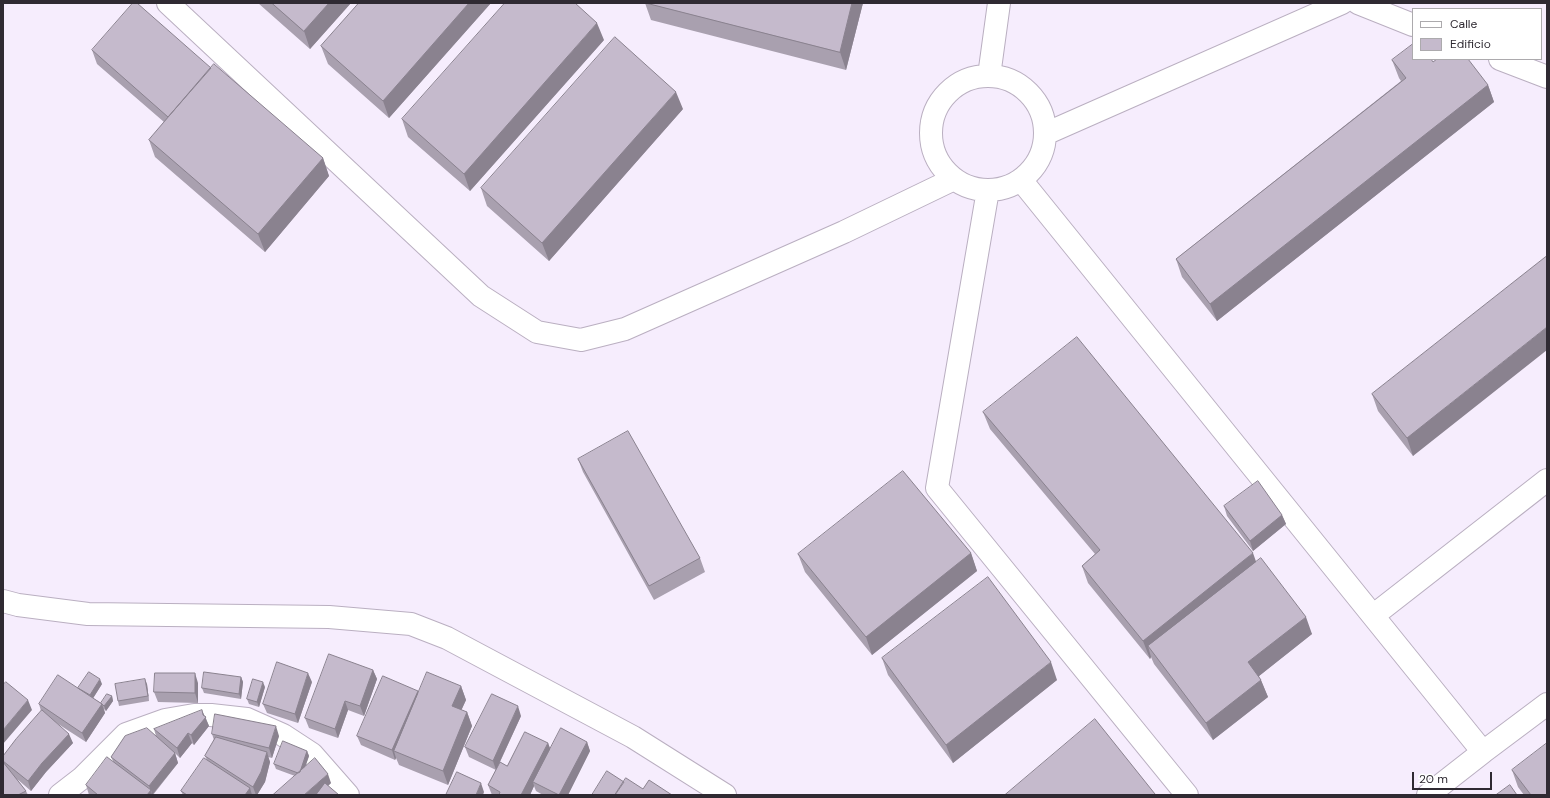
<!DOCTYPE html>
<html>
<head>
<meta charset="utf-8">
<style>
	body { margin:0 }
	#map { position:relative; width:1550px; height:798px; overflow:hidden; background:#f6edfd; font-family:"DM Sans",sans-serif }
	canvas { display:block }
	.frame { position:absolute; inset:0; border:4px solid #2f2a32; pointer-events:none }
	.legend { position:absolute; left:1412px; top:8px; width:130px; height:52px; box-sizing:border-box; background:#fff; border:1px solid #acaaad; margin:0; padding:5px 7px; list-style:none; font-size:12px; color:#2f2a32 }
	.legend li { display:flex; align-items:center; gap:8px; height:20px }
	.legend b { width:20px; border:1px solid #acaaad }
	.scale { position:absolute; left:1412px; top:772px; width:80px; height:18px; box-sizing:border-box; border:2px solid #2f2a32; border-top:0; padding-left:5px; font-size:12px; line-height:14px; white-space:nowrap; color:#2f2a32; -webkit-text-stroke:3px #fff; paint-order:stroke }
</style>
</head>
<body>
<div id="map">
<canvas width="1550" height="798"></canvas>
<div class="frame"></div>
<ul class="legend">
<li><b style="height:5px;background:#fff"></b>Calle</li>
<li><b style="height:11px;background:#c5bacc"></b>Edificio</li>
</ul>
<div class="scale">20 m</div>
</div>
<script>
const c = document.querySelector('canvas').getContext('2d');
c.lineJoin = 'round';
function stroke(path, color, width, dash) {
  c.strokeStyle = color;
  c.lineWidth = width;
  c.lineCap = dash ? 'butt' : 'round';
  c.setLineDash(dash || []);
  c.stroke(path);
}
function paint(path, color) {
  c.fillStyle = color;
  c.fill(path, 'evenodd');
}
const minor = new Path2D(`
	M168,3L481,296L537,332L581,340L625,329L844,232L954,179
	M1358,3L1413,25
	M1500,59L1547,77
	M989,76L999,3
	M931 133a57 57 0 1 1 114 0a57 57 0 1 1-114 0Z
	M1045,134L1342,3
	M1021,180L1483,752L1547,704
	M988,190L937,488L1187,795
	M3,601L18,605L88,614L329,617L411,624L447,638L633,737L725,795
	M1374,615L1547,480
	M60,795L82,778L126,734L165,720L194,715H211L247,719L283,735L312,754L348,795
	M1428,795L1483,752`);
stroke(minor, '#baafc1', 24);
stroke(minor, '#fff', 22);
paint(new Path2D(`
	M258,3H351L310,49Z
	M359,3H491L389,118L328,64L321,46Z
	M645,3H863L846,70L651,20Z
	M604,40L470,191L408,137L402,119Z
	M92,50L211,68L323,158L329,176L265,252L155,157L149,140L164,122L97,64Z
	M1392,60L1433,62L1488,85L1494,102L1217,321L1182,277L1176,259L1401,81L1399,78Z
	M683,109L549,261L487,206L481,188Z
	M1547,256L1413,456L1378,411L1372,394Z
	M983,412L1256,562L1312,634L1259,676L1268,697L1213,740L1154,664L1151,657L1150,659L1088,583L1082,566L1095,554L990,429Z
	M578,459L700,558L705,572L654,600L583,472Z
	M1224,506L1282,515L1286,524L1253,551L1227,516Z
	M971,553L977,571L872,655L805,572L798,554Z
	M882,658L1057,680L953,763L888,675Z
	M373,670L377,679L364,716L348,710L338,738L309,728L305,718Z
	M241,677L243,682L241,699L204,693L202,688Z
	M312,682L298,723L267,713L263,704Z
	M198,683V703L158,702L154,692Z
	M102,684L93,698L101,703L112,696L113,701L106,711L104,709L105,713L86,742L55,722L73,743L46,772L31,791L17,779L26,791L28,795H3V756L41,711L39,704L78,688Z
	M147,684L149,701L119,706L118,701Z
	M461,686L466,700L461,710L467,712L472,726L448,785L399,765L396,758L395,760L361,745L357,736L418,691V693Z
	M265,687L259,707L249,704L247,699Z
	M205,716L209,726L194,745L192,743L180,758L175,753L178,763L153,795H89L86,785L113,761L111,757L156,736L154,729Z
	M521,716L500,762L507,766L548,743L550,749L587,742L590,751L568,795H543L536,791L534,786L530,795H492L488,785L496,770L469,757L465,747Z
	M212,734L279,736L272,758L268,757L270,762L265,782L257,795H254L252,794V795H183L181,791L207,760L205,756L214,740Z
	M307,751L309,756L305,768L331,783L328,786L295,776L276,769L274,764Z
	M1512,770L1547,795H1524L1518,787Z`), '#a9a0af');
paint(new Path2D(`
	M329,3H351L310,49L304,31Z
	M469,3H491L389,118L383,101Z
	M852,3H863L846,70L840,52Z
	M597,23L604,40L470,191L464,174Z
	M1488,85L1494,102L1217,321L1210,304Z
	M676,92L683,109L549,261L542,243Z
	M323,158L329,176L265,252L258,234Z
	M1547,327V350L1413,456L1407,438Z
	M1282,515L1286,524L1253,551L1250,541Z
	M971,553L977,571L872,655L866,637Z
	M1253,553L1259,570L1148,646L1151,657L1150,659L1143,641Z
	M1306,617L1312,634L1254,680L1248,662Z
	M1051,662L1057,680L953,763L946,745Z
	M373,670L377,679L364,716L360,706Z
	M195,673L198,683V703L195,693Z
	M308,673L312,682L298,723L295,714Z
	M241,677L243,682L241,699L239,694Z
	M100,679L102,684L92,700L90,695Z
	M145,679L147,684L149,701L148,696Z
	M1261,680L1268,697L1213,740L1206,723Z
	M263,682L265,687L259,707L257,702Z
	M461,686L466,700L457,720L452,706Z
	M418,691L421,701L394,751L396,758L395,760L392,750Z
	M112,696L113,701L106,711L104,706Z
	M28,700L32,710L3,744V730Z
	M345,701L348,710L338,738L335,729Z
	M102,704L105,713L86,742L82,733Z
	M518,706L521,716L496,770L493,761Z
	M202,710L209,726L194,745L191,735L203,715Z
	M467,712L472,726L448,785L443,771Z
	M276,726L279,736L272,758L269,748Z
	M188,733L192,743L180,758L177,748Z
	M69,734L73,743L46,772L31,791L28,781L42,763Z
	M587,742L590,751L568,795H559Z
	M548,743L552,753L533,782L534,786L530,795H521Z
	M307,751L309,756L301,778L299,774Z
	M267,752L270,762L265,782L257,795H256L253,787Z
	M175,753L178,763L152,795L149,786Z
	M328,774L331,783L318,795H304Z
	M481,783L484,792L483,795H476Z
	M250,788L252,795H245Z
	M151,790L152,795H147Z`), '#8a828f');
const building = new Path2D(`
	M133,3H137L211,68L168,117L92,50Z
	M272,3H329L304,31Z
	M359,3H469L383,101L321,46Z
	M505,3H575L597,23L464,174L402,119Z
	M646,3H852L840,52Z
	M615,37L676,92L542,243L481,188Z
	M1413,44V59H1431L1433,62L1437,59H1468L1488,85L1210,304L1176,259L1406,78L1392,60Z
	M214,64L323,158L258,234L149,140Z
	M1547,256V327L1407,438L1372,394Z
	M1077,337L1253,553L1143,641L1082,566L1100,550L983,412Z
	M628,431L700,558L649,586L578,459Z
	M903,471L971,553L866,637L798,554Z
	M1258,481L1282,515L1250,541L1224,506Z
	M1261,558L1306,617L1248,662L1261,680L1206,723L1148,646Z
	M988,577L1051,662L946,745L882,658Z
	M329,654L373,670L360,706L345,701L335,729L305,718Z
	M277,662L308,673L295,714L263,704Z
	M89,672L100,679L90,695L78,688Z
	M204,672L241,677L239,694L202,688Z
	M427,672L461,686L452,706L467,712L443,771L394,751Z
	M155,673H195V693L154,692Z
	M58,675L102,704L82,733L39,704Z
	M383,676L418,691L392,750L357,736Z
	M145,679L148,696L118,701L115,684Z
	M253,679L263,682L257,702L247,699Z
	M6,682L28,700L3,730V685Z
	M107,694L112,696L104,706L101,703Z
	M492,694L518,706L493,761L465,747Z
	M42,710L69,734L42,763L28,781L3,761V756L16,739Z
	M202,710L203,715L206,717L191,735L188,733L177,748L154,729Z
	M215,714L276,726L269,748L212,734Z
	M1095,719L1155,794L1154,795H1005Z
	M147,728L175,753L149,786L111,757L125,736Z
	M561,728L587,742L559,795L533,782Z
	M525,732L548,743L521,795H499L500,792L488,785L500,762L507,766Z
	M216,737L267,752L261,772L253,787L205,756Z
	M283,741L307,751L300,772L298,773L274,764Z
	M1547,743V795H1531L1512,770Z
	M107,757L151,790L147,795H98L86,785Z
	M204,758L250,788L245,795H187L181,791Z
	M315,758L328,774L304,795H273Z
	M3,762L26,791L18,795H3Z
	M607,771L624,782L615,795H592Z
	M457,772L481,783L476,795H446Z
	M626,778L643,789L649,780L672,795H615Z
	M325,783L339,795H316Z
	M1510,785L1517,795H1496Z`);
paint(building, '#c5bacc');
stroke(building, '#8a828f', 1);
</script>
</body>
</html>
